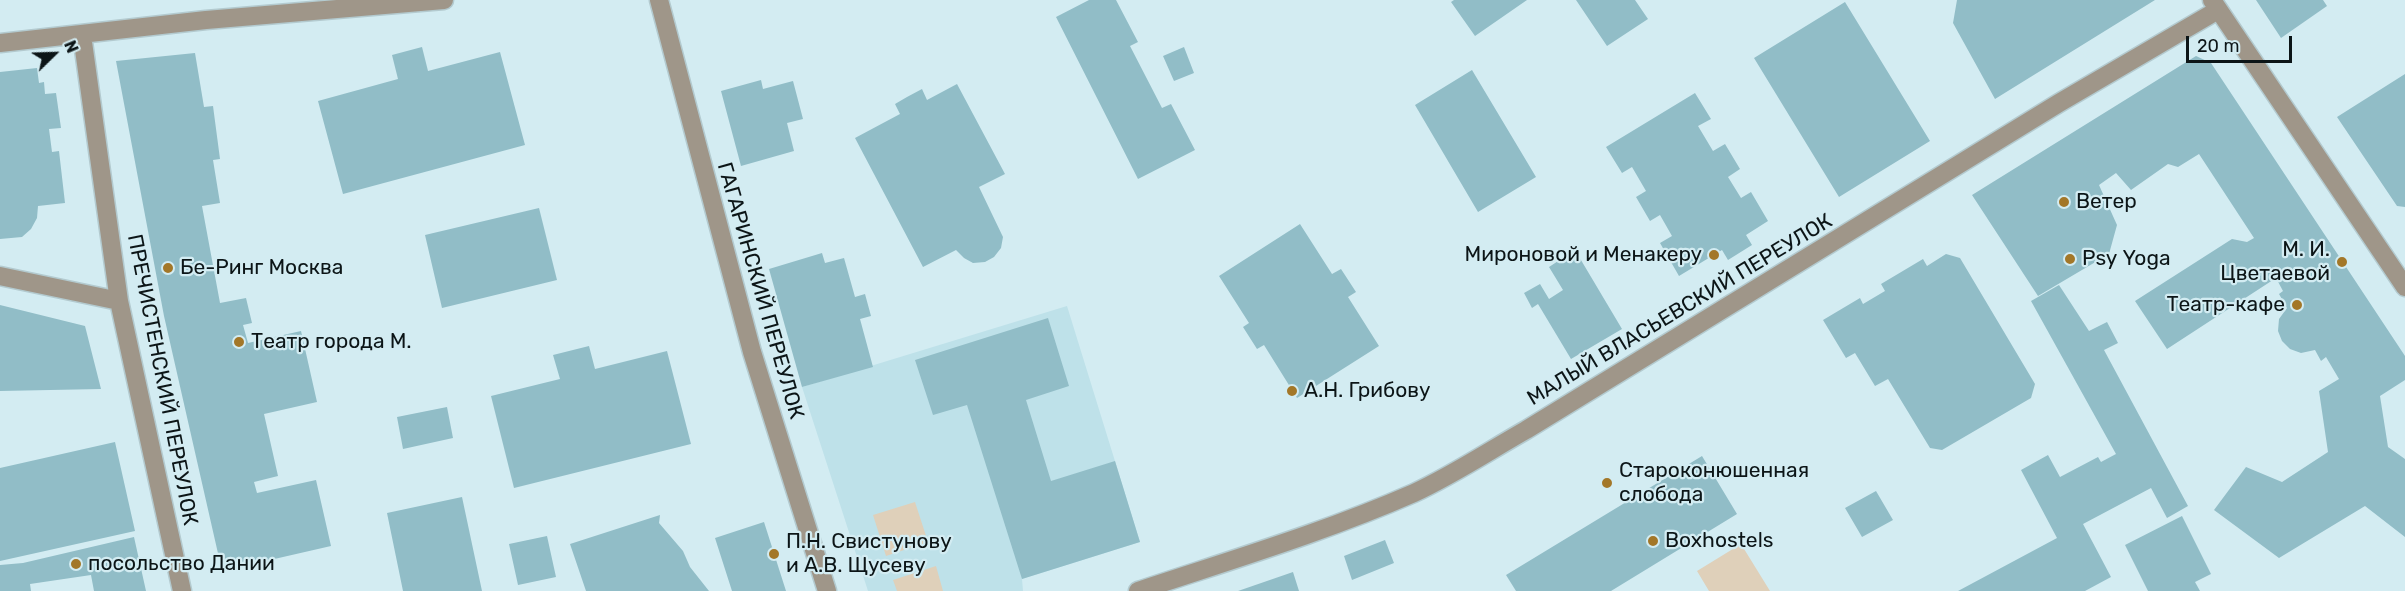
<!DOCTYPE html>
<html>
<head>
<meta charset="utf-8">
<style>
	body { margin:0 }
	#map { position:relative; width:2405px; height:591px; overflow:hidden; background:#d3ecf2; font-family:Rubik,sans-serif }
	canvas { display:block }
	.north { position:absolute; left:24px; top:24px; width:60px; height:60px; -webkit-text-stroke:4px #d3ecf2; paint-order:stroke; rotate:67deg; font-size:16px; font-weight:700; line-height:24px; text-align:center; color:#0c1517 }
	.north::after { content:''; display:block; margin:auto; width:21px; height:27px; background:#0c1517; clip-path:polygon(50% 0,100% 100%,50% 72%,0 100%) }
	.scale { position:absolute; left:2186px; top:36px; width:106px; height:27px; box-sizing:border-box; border:3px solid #0c1517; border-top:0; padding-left:8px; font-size:18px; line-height:21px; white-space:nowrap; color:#0c1517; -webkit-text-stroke:4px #d3ecf2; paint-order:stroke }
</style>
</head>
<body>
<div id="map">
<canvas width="2405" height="591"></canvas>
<div class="north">N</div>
<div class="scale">20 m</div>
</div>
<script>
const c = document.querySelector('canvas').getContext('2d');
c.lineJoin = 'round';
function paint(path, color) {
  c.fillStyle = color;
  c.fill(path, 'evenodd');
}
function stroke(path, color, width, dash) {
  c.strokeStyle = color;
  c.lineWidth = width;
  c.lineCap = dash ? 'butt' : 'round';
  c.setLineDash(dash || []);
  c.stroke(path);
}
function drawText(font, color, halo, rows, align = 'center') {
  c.font = font + ' Rubik,sans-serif';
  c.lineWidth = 4.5;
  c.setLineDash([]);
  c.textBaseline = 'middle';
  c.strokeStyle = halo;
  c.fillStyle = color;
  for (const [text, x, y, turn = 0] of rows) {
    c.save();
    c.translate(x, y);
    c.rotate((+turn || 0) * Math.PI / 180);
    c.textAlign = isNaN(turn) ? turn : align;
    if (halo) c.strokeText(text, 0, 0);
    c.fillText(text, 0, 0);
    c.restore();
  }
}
paint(new Path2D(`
	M1067,306L1140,542L1022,579L1023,591H868L802,387Z`), '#bee1e9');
paint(new Path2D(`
	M915,502L928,542L886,556L873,515Z
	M1741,544L1770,591H1709L1697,571Z
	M936,566L943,591H897L893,580Z`), '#dfd0ba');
paint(new Path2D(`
	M1089,0H1116L1138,42L1130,46L1162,108L1171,104L1195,150L1138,179L1056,17Z
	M1454,0H1527L1475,36L1451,2Z
	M1576,0H1635L1648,19L1607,46Z
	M1957,0H2155L1995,99L1953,23Z
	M2256,0H2323L2327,6L2281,38Z
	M1845,2L1930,141L1839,197L1754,58Z
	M422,47L428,71L500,52L525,145L343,194L318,101L398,79L392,55Z
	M1184,47L1194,73L1174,81L1163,56Z
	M195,53L204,107L213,106L220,159L213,160L220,203L202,206L220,303L246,298L252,323L243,325L248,343L301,331L317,402L264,414L278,476L254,482L257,493L316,480L331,546L222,571L164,316L116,61Z
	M2196,56L2211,63L2405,356V380L2380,396L2388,447L2405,459V537L2365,506L2279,558L2214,510L2246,467L2282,482L2328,452L2319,391L2339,379L2326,357L2321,361L2315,350L2301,353L2290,349L2282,341L2278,331L2279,319L2287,308L2279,294L2283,291L2276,278L2167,349L2135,301L2232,239L2247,242L2254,238L2199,154L2178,167L2168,164L2131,190L2116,173L2099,185L2117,225L2109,254L2038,296L1972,195Z
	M37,68L39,83L44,82L45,94L56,93L61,128L49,129L52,152L59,151L65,203L38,206L37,218L31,229L22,237L0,239V72Z
	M1472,70L1536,177L1478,212L1415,105Z
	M2405,74V207L2397,206L2337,117Z
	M761,80L763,89L793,81L803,119L787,123L794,151L741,166L721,91Z
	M957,84L1005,174L979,187L1003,237L1001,248L994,257L985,262L973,263L964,258L956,250L923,267L855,138L900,114L895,104L907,97L922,89L927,100Z
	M1695,93L1711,119L1698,126L1713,151L1725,144L1740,169L1728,177L1741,198L1751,192L1768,221L1746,235L1752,245L1728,260L1722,250L1679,276L1660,243L1672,236L1660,215L1650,221L1636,197L1646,191L1632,167L1622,173L1606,147Z
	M539,208L557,280L442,308L425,235Z
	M1300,224L1332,274L1341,269L1356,292L1348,297L1379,346L1297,398L1264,345L1257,349L1243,327L1249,323L1219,276Z
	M1575,250L1622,329L1571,359L1538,304L1532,308L1524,293L1540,284L1549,299L1563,290L1549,267Z
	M822,253L825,263L844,258L855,297L865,294L871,316L860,319L873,367L802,387L769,269Z
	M1946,254L1960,258L2035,384L2031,398L1942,450L1930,448L1888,379L1875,386L1855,353L1846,358L1823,320L1860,298L1863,304L1885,291L1881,284L1923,259L1927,266Z
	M2059,285L2089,331L2107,322L2118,343L2104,350L2188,506L2167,518L2151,488L2083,524L2111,577L2085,591H1958L2057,538L2021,470L2048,455L2060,477L2098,457L2101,462L2116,454L2031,301Z
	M0,305L85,326L101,389L0,391Z
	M1048,318L1069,386L1026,400L1051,481L1115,461L1140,542L1022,579L967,405L933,415L915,360Z
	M589,346L595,369L667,351L691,444L514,488L491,396L560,379L553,355Z
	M447,407L453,438L403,449L397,417Z
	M115,442L135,531L0,561V468Z
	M1702,456L1737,514L1611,591H1516L1506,575Z
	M1876,491L1893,520L1862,537L1845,508Z
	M462,497L482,591H403L387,513Z
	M660,515L659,523L683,551L690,567L709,591H586L570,544Z
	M2182,516L2211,574L2195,582L2200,591H2148L2125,545Z
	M764,522L786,591H732L715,538Z
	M547,536L556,577L518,585L509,544Z
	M134,537L146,591H94L91,575L30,584L31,591H0V565L23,563Z
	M1385,540L1394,563L1352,580L1344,556Z
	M1293,572L1299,591H1238Z`), '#91bdc7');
const minor = new Path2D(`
	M659,0L752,352L827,591
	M2212,0L2405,287
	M82,35L119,301L182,591
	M0,43L206,20L444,0
	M0,276L119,301
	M1138,591C1231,560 1325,532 1414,493C1453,475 1489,451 1526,430L2059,103L2218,10`);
stroke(minor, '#b3cacf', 21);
stroke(minor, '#9f9689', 18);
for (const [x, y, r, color] of [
	[2064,202,6,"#a37728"],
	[1714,255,6,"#a37728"],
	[2070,259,6,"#a37728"],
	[2342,262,6,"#a37728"],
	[168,268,6,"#a37728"],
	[2297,305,6,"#a37728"],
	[239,342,6,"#a37728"],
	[1292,391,6,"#a37728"],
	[1607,483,6,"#a37728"],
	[1653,541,6,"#a37728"],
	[774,554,6,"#a37728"],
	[76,564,6,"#a37728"]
]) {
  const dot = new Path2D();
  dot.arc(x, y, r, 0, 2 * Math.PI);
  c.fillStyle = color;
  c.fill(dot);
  stroke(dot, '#d3ecf2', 2);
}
drawText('21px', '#0c1517', '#d3ecf2', [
	["Ветер",2076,202],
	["М. И.",2330,250,"right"],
	["Цветаевой",2330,274,"right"],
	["Мироновой и Менакеру",1702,255,"right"],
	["Psy Yoga",2082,259],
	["Бе-Ринг Москва",180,268],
	["Театр-кафе",2285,305,"right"],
	["Театр города М.",251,342],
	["А.Н. Грибову",1304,391],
	["Староконюшенная",1619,471],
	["слобода",1619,495],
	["Boxhostels",1665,541],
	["П.Н. Свистунову",786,542],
	["и А.В. Щусеву",786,566],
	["посольство Дании",88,564]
], 'left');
drawText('21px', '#0c1517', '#d3ecf2', [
	["ГАГАРИНСКИЙ ПЕРЕУЛОК",760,291,74],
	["МАЛЫЙ ВЛАСЬЕВСКИЙ ПЕРЕУЛОК",1680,310,-31],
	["ПРЕЧИСТЕНСКИЙ ПЕРЕУЛОК",162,380,79]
]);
</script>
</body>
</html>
